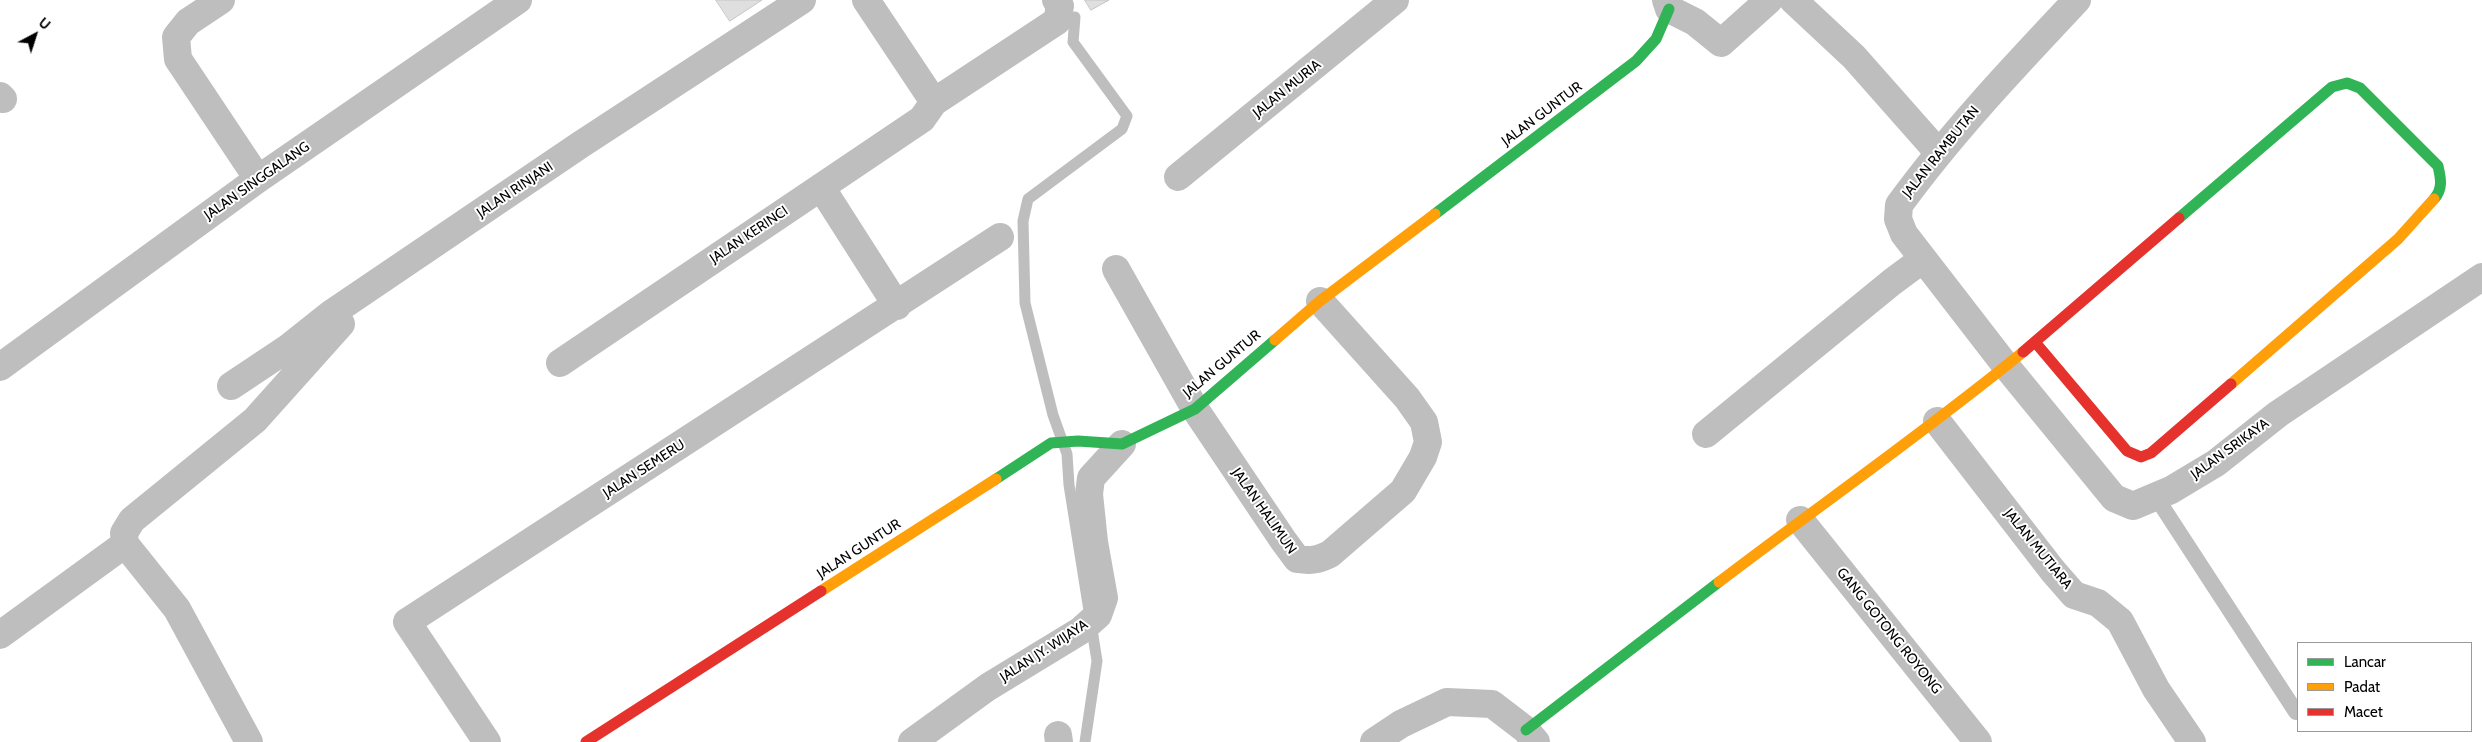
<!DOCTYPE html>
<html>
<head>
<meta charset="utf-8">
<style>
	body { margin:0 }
	#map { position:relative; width:2482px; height:742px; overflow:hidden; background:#fff; font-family:Cabin,sans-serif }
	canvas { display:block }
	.legend { position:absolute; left:2297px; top:642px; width:175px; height:90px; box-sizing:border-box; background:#fff; border:1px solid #999; margin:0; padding:6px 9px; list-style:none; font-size:15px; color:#000 }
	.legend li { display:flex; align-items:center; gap:10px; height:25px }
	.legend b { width:25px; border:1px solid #999 }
	.north { position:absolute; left:10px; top:10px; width:50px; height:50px; -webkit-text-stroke:4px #fff; paint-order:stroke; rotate:40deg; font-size:14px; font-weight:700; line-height:20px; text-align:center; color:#000 }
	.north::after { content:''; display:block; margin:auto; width:18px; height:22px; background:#000; clip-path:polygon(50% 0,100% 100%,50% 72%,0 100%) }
</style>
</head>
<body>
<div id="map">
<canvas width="2482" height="742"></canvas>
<ul class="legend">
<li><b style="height:6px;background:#30b455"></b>Lancar</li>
<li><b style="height:6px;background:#ff9f0a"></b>Padat</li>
<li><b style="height:6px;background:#e5322d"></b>Macet</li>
</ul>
<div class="north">U</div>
</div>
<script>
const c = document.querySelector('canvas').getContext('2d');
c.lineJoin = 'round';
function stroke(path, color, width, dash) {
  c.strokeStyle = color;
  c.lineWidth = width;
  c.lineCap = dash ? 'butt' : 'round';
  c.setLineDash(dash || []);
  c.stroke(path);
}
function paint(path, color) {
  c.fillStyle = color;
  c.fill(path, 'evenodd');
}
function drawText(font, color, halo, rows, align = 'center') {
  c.font = font + ' Cabin,sans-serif';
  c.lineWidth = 4;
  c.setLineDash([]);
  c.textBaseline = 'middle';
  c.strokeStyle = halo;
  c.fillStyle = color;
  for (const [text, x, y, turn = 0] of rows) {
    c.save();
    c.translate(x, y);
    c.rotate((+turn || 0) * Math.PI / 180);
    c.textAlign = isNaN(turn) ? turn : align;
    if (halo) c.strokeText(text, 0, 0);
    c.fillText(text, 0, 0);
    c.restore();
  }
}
stroke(new Path2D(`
	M1075,17L1073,42L1127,116L1122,129L1028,199L1023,221L1025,303L1053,415L1067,454L1069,485L1097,661L1085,742`), '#bebebe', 11);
const building = new Path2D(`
	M716,0H762L730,21Z
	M1085,0H1109L1091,10Z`);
paint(building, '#dfdfdf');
stroke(building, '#c6c6c6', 1);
stroke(new Path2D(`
	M2156,497L2296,712`), '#bebebe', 16);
stroke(new Path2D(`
	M221,0L188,22L176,37L178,59L258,179
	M866,0L934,102
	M1666,0L1669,9L1695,22L1721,43L1769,0
	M1793,0L1854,57L1938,152
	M2077,0C2015,66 1953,131 1899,205L1898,219L1904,234L2006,366L2114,498L2133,506L2171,490L2216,463L2278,414L2482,277
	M0,96L3,99
	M1178,177L1395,0
	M821,187L897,306
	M1116,269L1195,409L1283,540L1297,559C1311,561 1318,560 1330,554L1403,491L1423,457L1428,442L1424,422L1407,398L1320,301
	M560,363L922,119L934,102L1057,21L1060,6L1056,0
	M0,367L258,179L518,0
	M231,386L288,348L332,313L580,145L802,0
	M1937,421L2053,571L2074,595L2098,603L2120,621L2156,689L2192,742
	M1706,434L1892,282L1923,259
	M1800,520L1978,742
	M0,635L125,544
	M1058,735L1059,742
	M249,742L177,609L125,544L124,533L132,520L255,420L341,324L336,318
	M487,742L407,622L1000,237
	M912,742L988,687L1080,631L1098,615L1104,598L1094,542L1089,494L1091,478L1122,444
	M1374,742L1401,724L1447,702L1492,704L1526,730L1536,742`), '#bebebe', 28);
stroke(new Path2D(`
	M1435,214L1636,61L1656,39L1669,9
	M2179,218L2332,87L2347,83L2360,88L2438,166C2441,179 2443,189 2434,199
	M996,479L1051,443L1078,441L1122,444L1195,409L1275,340
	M1526,730L1719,582`), '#30b455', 11);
stroke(new Path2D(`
	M1275,340L1320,301L1435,214
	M2231,384L2398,239L2434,199
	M1719,582C1820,505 1924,433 2023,352
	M821,591L996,479`), '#ff9f0a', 11);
stroke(new Path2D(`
	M2035,342L2127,451L2141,457L2151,453L2231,384
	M2023,352L2179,218
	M586,742L821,591`), '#e5322d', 11);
drawText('14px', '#000', '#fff', [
	["JALAN MURIA",1287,89,-39],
	["JALAN GUNTUR",1542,114,-37],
	["JALAN RAMBUTAN",1941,152,-51],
	["JALAN SINGGALANG",257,181,-35],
	["JALAN RINJANI",515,190,-34],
	["JALAN KERINCI",749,235,-34],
	["JALAN GUNTUR",1222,364,-40],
	["JALAN SRIKAYA",2230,449,-36],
	["JALAN SEMERU",644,469,-33],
	["JALAN HALIMUN",1264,511,55],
	["JALAN GUNTUR",859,549,-33],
	["JALAN MUTIARA",2038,549,51],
	["GANG GOTONG ROYONG",1889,631,51],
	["JALAN JY. WIJAYA",1044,651,-33]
]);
</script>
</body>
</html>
